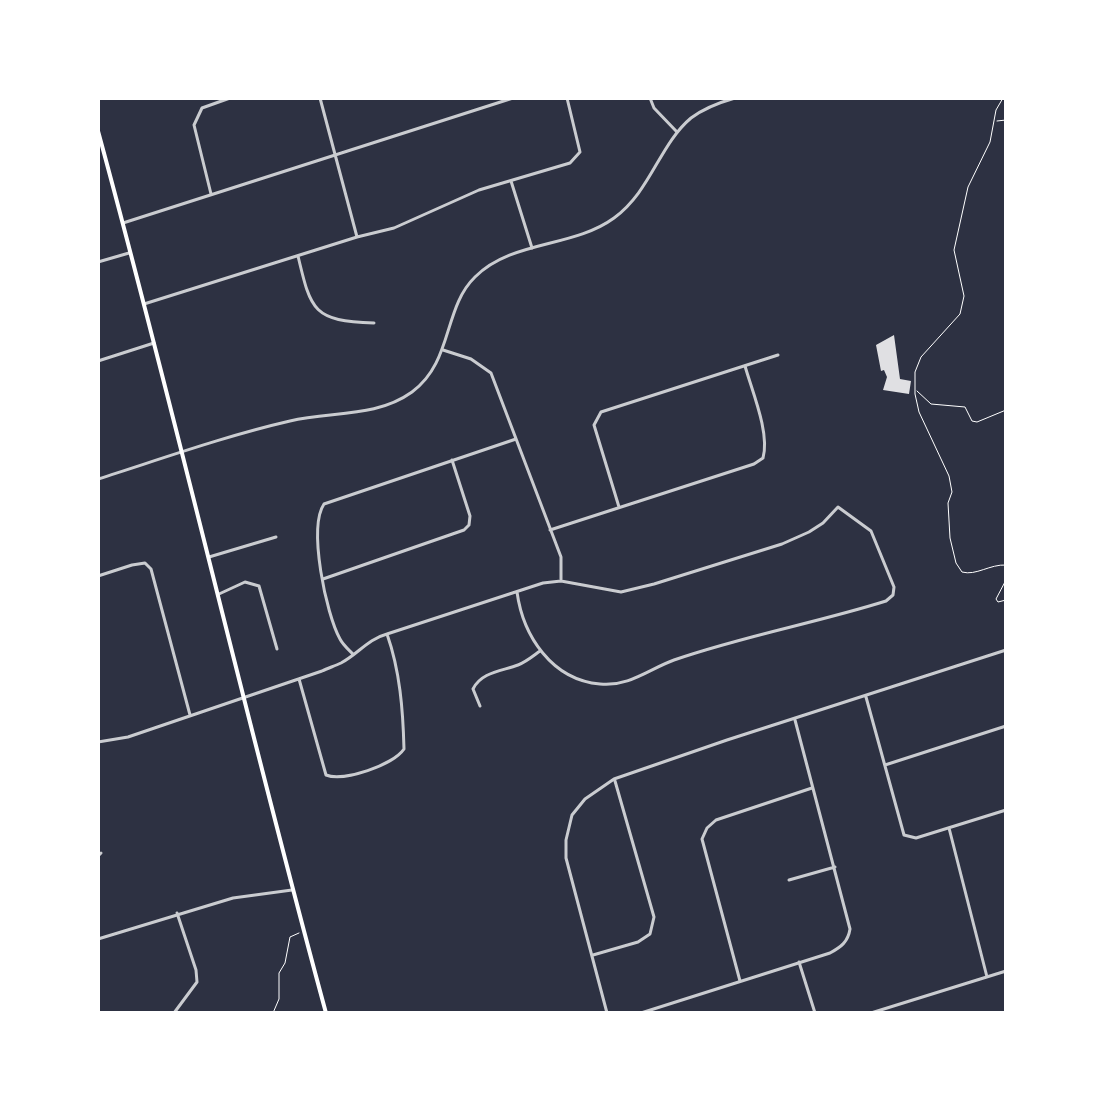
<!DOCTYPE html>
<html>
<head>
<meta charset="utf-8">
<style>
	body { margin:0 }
	#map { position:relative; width:1104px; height:1111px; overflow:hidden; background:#2d3142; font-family:"DM Sans",sans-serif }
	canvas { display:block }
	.frame { position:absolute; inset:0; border:100px solid #fff; pointer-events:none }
</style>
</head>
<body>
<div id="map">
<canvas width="1104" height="1111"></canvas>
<div class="frame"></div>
</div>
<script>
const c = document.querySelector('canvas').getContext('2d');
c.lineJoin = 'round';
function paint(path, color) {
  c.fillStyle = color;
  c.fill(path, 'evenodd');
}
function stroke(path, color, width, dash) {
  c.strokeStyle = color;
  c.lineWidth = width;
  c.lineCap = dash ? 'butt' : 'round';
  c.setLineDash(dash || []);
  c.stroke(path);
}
paint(new Path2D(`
	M894,335L900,379L911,381L909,394L883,390L887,377L884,370L881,371L876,345Z`), '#e0e0e3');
stroke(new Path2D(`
	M1003,98L996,110L990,142L968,187L954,250L964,296L960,314L921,357L915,372V394L919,412L949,476L952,492L948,503L950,538L956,563L962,572C976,576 990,564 1006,565
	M997,121L1006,120
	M917,391L931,404L965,407L972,421L977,422L1006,410
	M1006,580L996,599L998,602L1006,600
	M273,1013L279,999V973L285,963L290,937L299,933`), '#fff', 1);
stroke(new Path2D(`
	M320,98L357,237
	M650,98L654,108L677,132
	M511,181L532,248
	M211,194L194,125L202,108L230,98
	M123,223L513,98
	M298,256C311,311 313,321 374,323
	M98,262L129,253
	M144,304L357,237L394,228L479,190L570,163L580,152L567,98
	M443,350L471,359L491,373L561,557V579
	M98,361L154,343
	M619,507L594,425L601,412L778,355
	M550,530L754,464L763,458C770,433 752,391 745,366
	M209,557L276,537
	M98,576L132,565L145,563L151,569L190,715
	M323,579L464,530L469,525L470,516L452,460
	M219,594L245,582L259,586L277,649
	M353,654C348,649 343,645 340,639C326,614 308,528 324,504L516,439
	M299,679L326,775C344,782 393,765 404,749C403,710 400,671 387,634
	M866,697L904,835L916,838L1006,810
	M480,706L473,689C481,672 502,671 518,665C526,662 533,656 540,651
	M98,742L128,737L322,671C328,668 335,666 341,663C358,654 368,639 387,634L543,583L561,581L621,592L654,584L782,544L809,532L823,523L838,507L871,531L894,587L893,595L886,601C816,623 743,636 674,660C649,669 629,687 600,684C552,680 523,636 517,592
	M885,765L1006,726
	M949,828L987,977
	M98,856L101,853
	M789,880L835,867
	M98,939L233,898L292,890
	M593,955L638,942L650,934L654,917L615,781
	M799,962L815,1013
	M740,981L702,839L707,828L716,820L812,788
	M174,1013L197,982L196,970L177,913
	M607,1013L566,858V840L572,815L585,799L614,779L727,740L1006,650
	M641,1013L830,953C841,947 848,942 850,929L795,720
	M871,1013L1006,971`), '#caccd0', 3);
stroke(new Path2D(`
	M98,479C161,459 225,436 290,421C331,411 376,418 412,392C453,362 443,308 475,277C512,240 573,248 614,218C651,191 659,145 691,118C703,109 721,102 735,98`), '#caccd0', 3);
stroke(new Path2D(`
	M98,131C178,424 246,720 326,1013`), '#fff', 4);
</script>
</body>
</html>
